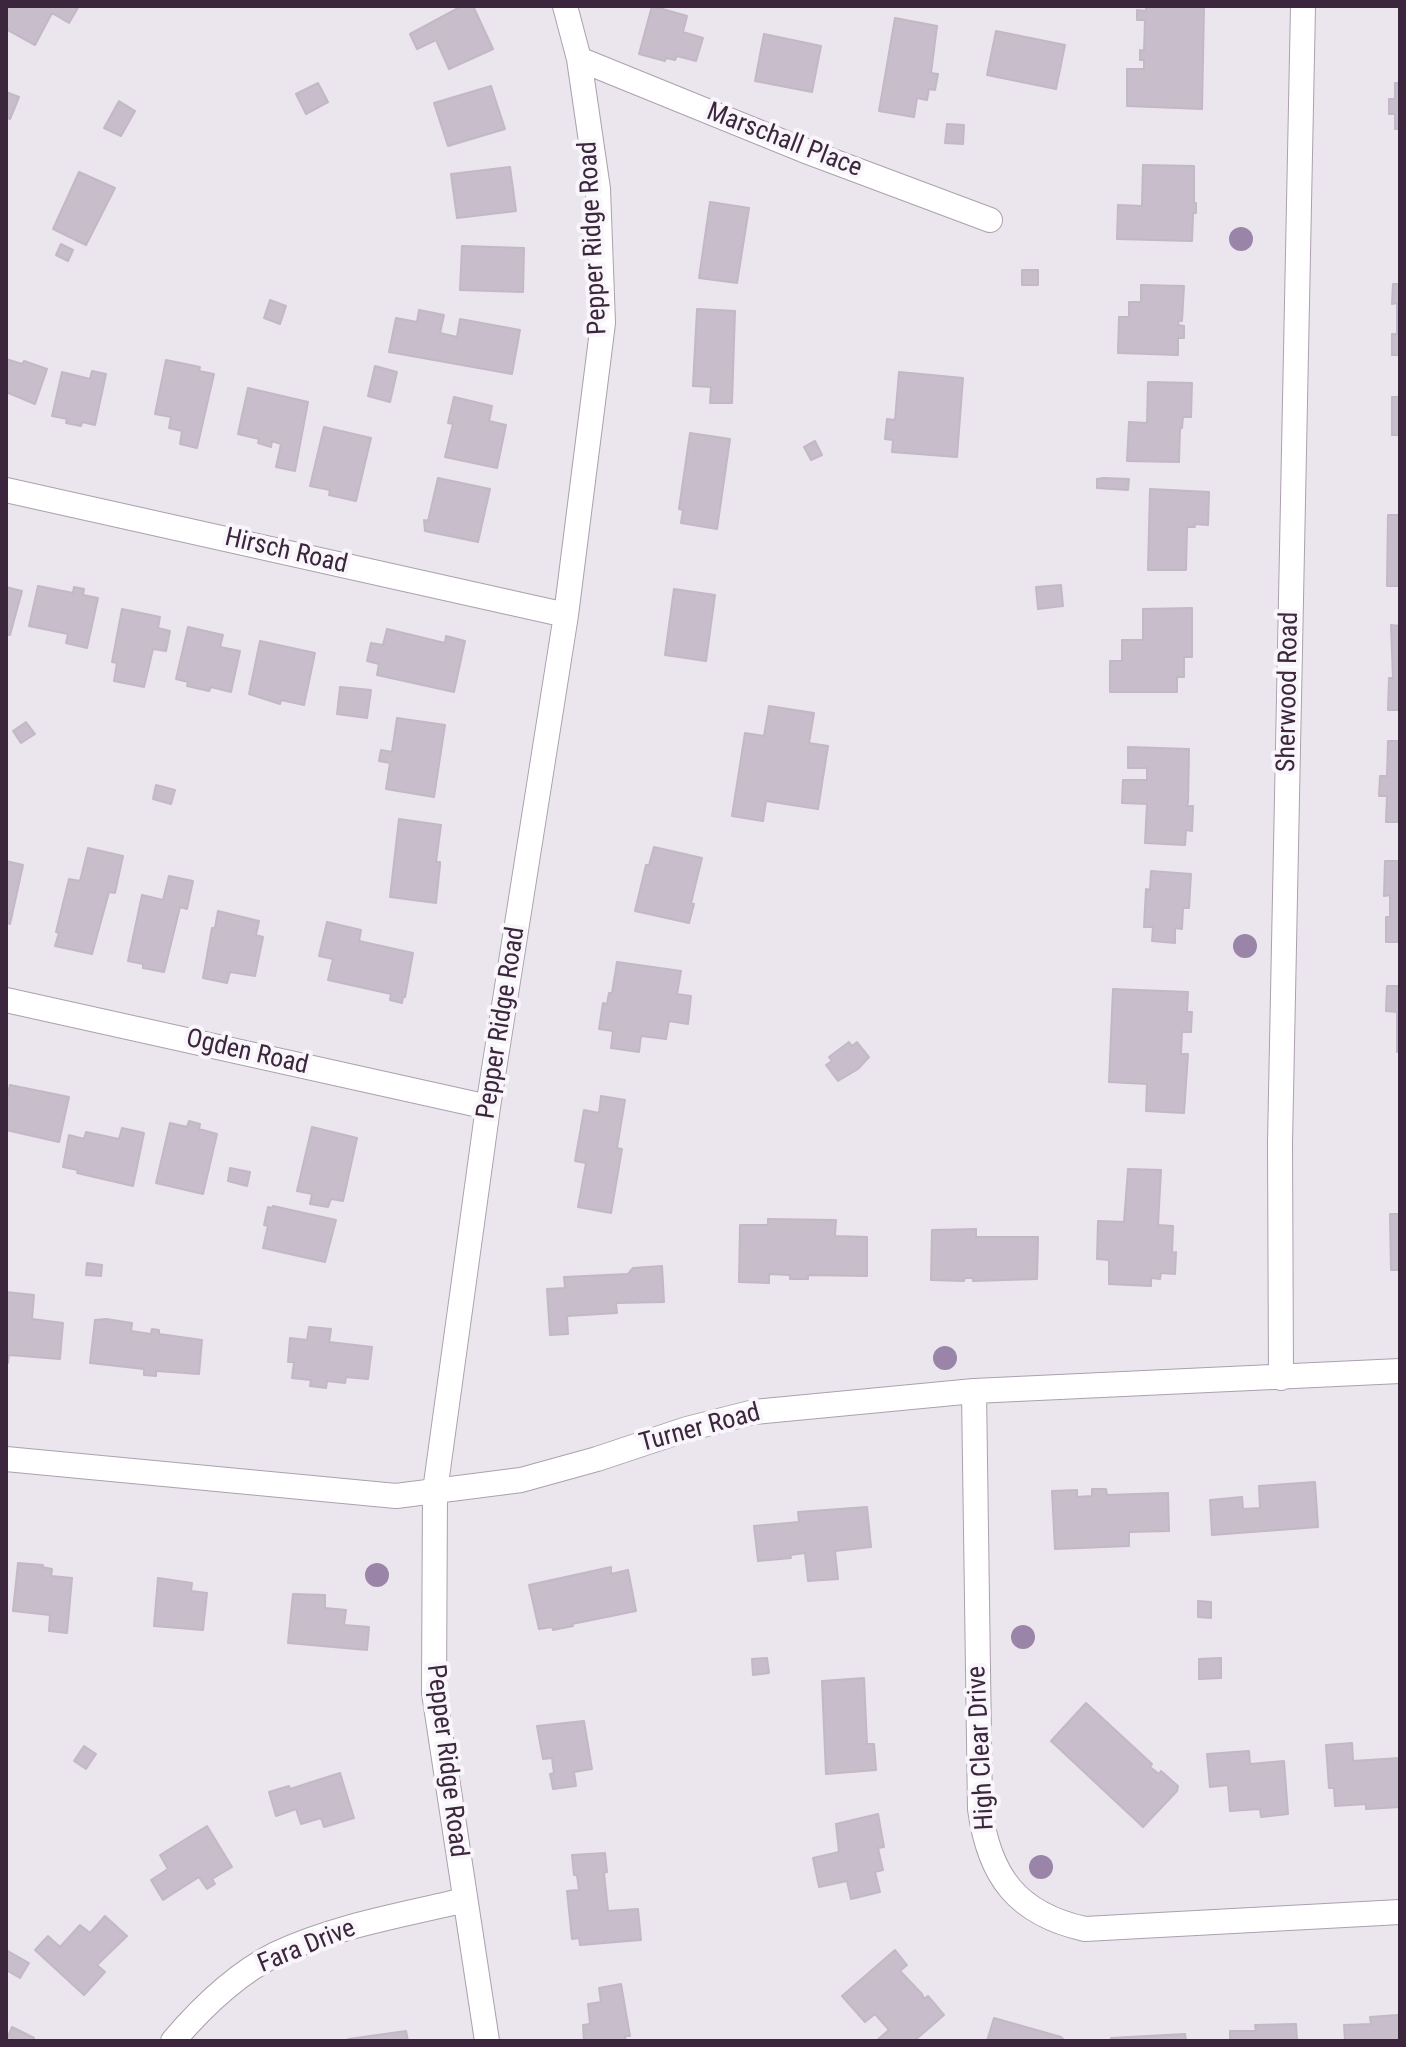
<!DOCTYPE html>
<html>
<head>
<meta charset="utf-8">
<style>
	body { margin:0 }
	#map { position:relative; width:1406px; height:2047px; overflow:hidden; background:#ebe5ed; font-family:"Roboto Condensed",sans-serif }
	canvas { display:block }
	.frame { position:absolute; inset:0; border:8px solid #3c263d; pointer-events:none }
</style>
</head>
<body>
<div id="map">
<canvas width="1406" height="2047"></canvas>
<div class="frame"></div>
</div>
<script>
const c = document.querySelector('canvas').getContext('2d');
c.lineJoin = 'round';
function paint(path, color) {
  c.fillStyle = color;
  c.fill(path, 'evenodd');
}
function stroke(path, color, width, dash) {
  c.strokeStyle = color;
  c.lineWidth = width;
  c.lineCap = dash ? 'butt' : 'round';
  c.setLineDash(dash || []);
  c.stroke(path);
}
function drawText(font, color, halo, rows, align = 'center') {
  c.font = font + ' "Roboto Condensed",sans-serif';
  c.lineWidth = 8;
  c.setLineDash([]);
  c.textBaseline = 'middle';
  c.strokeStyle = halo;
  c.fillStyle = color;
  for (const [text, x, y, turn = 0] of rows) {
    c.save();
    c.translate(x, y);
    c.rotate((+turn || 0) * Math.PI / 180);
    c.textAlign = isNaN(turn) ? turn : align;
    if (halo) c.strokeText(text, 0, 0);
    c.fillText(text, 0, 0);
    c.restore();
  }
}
const building = new Path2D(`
	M6,6H79L69,23L52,13L35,45L6,29Z
	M462,6H473L493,49L449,69L436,40L417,49L410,34Z
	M652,6L687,16L683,32L703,38L696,61L677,56L675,60L666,58L665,61L639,54Z
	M1146,6H1204L1202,109L1127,106V69H1144V60H1140V50L1144,51L1145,20H1137V10L1146,11Z
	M895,18L937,26L931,73L938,74L935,90L929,89L927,100L917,98L914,117L879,111Z
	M996,31L1065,45L1056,89L987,75Z
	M764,34L821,46L812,92L755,81Z
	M318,83L328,102L306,114L296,94Z
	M1395,83H1400V129H1395V114H1389V99H1395Z
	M491,86L505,129L448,146L434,103Z
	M6,92L19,97L10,119L6,117Z
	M119,101L135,111L121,136L104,128Z
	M947,124L964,125L963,144L945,143Z
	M1143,165L1194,166V203H1196V213H1193L1192,241L1117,239L1118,205L1142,206Z
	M510,167L516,211L457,218L451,174Z
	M79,172L115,188L86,245L53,229Z
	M710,202L749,208L737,283L699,278Z
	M61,244L73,250L68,261L56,255Z
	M462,246L524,248L523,292L460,290Z
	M1022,270H1038V285H1022Z
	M1393,284H1400V355H1392V334H1397V303L1392,304Z
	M1141,285L1184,286L1182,321L1179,320L1178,325L1184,326V338H1178V355L1118,353L1119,317H1129V302H1141Z
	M270,300L286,306L280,324L264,318Z
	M697,309L735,311L732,403H710L711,387L693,386Z
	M419,310L444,315L440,333L457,337L460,319L520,330L512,374L389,352L396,318L417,322Z
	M6,359L22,364L24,361L47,369L35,404L6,392Z
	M166,360L200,367L199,371L214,374L197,448L180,444L182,431L169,428L171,417L155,414Z
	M375,366L397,372L390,402L368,396Z
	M92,371L106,374L95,425L82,422L81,426L66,423L67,419L52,416L62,372L90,379Z
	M899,372L963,378L957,457L892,452L893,440L885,439L887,419L895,420Z
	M1148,382L1192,383L1191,417H1183L1182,428H1180L1179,462L1127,461L1129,422L1147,423Z
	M248,388L308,402L295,471L276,467L281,444L272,441L271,447L258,443L259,439L238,434Z
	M454,397L492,406L489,421L506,425L497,468L445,457L453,424L448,423Z
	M1392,397H1400V433L1398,435H1392Z
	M324,427L371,438L356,501L329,495L330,490L310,486Z
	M690,433L730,439L717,529L681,523L683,510L679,509Z
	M815,441L822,455L811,460L804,447Z
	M438,478L490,489L478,542L425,531L424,520L428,521Z
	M1103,478L1129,479L1128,490L1097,488V479Z
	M1150,489L1209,492L1208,525L1194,524L1195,527H1187L1186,570H1148Z
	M1388,515H1400V586H1387Z
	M1061,585L1063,606L1038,609L1036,587Z
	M38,586L73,593L74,587L84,589L83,595L98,598L87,648L66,643L68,634L29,626Z
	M6,587L22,591L10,635L6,634Z
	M674,589L715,595L706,661L665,655Z
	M1192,608V657H1184V677H1177V692H1110V661H1122V640H1143V609Z
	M122,609L160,617L158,628L170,631L166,651L153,649L144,687L114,681L117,663L112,662Z
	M1391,625L1400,626V710H1388L1389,678H1393Z
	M188,627L223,635L220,647L240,651L231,692L211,687L209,691L187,686L188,682L176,679Z
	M387,629L445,643L446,636L465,641L454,692L377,675L379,664L367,661L371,643L383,645Z
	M260,641L315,653L304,705L281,700L280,704L249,694Z
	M340,687L371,690L367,718L337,714Z
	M769,706L814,713L809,743L828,746L818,809L766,801L763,821L732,816L745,733L764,736Z
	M397,718L445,725L434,797L386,789L390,763L379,761L381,750L392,752Z
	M26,722L35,734L21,743L13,731Z
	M1388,741H1400V822H1386L1387,796H1379L1380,776H1387Z
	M1128,747L1189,749L1188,803L1186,806H1193L1192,831L1186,830L1185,845L1145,843L1147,804L1122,803L1123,780H1147V768H1128Z
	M156,785L175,790L171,804L153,799Z
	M399,819L441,825L436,862H440V865L436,903L390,897Z
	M654,847L702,858L691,903L694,904L689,923L635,911L646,865H649Z
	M88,848L123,856L115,893L109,892L92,954L55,946L59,933L56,932L69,879L80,881Z
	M6,861L23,865L10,924L6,923Z
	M1385,861H1400V942H1386V917H1390V895L1384,896Z
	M1151,871L1191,874L1189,908H1183L1182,929L1175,928V943L1152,941L1153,927H1144L1146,889L1150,890Z
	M169,876L193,881L187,909L180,907L164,972L143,968V964L128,961L142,895L163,900Z
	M218,911L259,921L256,935L263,937L255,976L230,972L227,983L203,978L212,928H215Z
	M327,922L361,930L359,941L413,953L405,997H403L402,1003L390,1000L391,994L328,980L333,959L319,956Z
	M617,962L681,971L677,994L691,996L688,1024L669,1021L666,1039L641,1036L639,1052L611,1048L613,1031L599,1029L603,1003L607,1004L609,993H612Z
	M1387,986H1400V1052H1397V1012L1386,1011Z
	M1113,989L1188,992L1187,1012H1192L1191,1032H1182L1181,1054H1188L1184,1113L1146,1111L1147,1084L1109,1082Z
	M849,1042L852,1046L857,1042L869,1057L858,1069L838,1081L826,1065L832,1061L829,1057Z
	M10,1085L69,1097L59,1142L6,1130V1103Z
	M601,1096L625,1100L617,1148L622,1149L611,1213L578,1207L586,1163L575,1161L584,1110L599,1113Z
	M189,1121L200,1124L199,1129L217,1134L203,1194L156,1183L170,1123L187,1127Z
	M312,1127L357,1138L343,1201L331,1199L328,1207L310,1204L312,1194L297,1191Z
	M122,1128L144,1133L133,1186L77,1173L78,1170L63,1167L69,1135L84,1139L86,1132L119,1139Z
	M230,1168L250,1172L247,1186L228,1181Z
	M1128,1169L1161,1170L1158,1225L1173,1226L1172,1253L1176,1252L1175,1274L1161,1273L1160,1279L1151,1278V1286L1109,1284V1260L1097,1259L1098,1221L1124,1222Z
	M273,1206L336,1220L325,1262L263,1248L268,1226L264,1225L268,1207L273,1208Z
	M1390,1214H1400V1270H1391Z
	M768,1219L836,1220L835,1236L867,1237V1276L808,1275V1279H790V1275L769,1274V1283L739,1282L740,1225H768Z
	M976,1229V1237H1038L1037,1279L973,1281V1278H965L964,1281L931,1280L932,1230Z
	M87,1263L102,1265L101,1276L86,1275Z
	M662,1266L664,1302L616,1303L617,1313L567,1316L568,1334L550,1335L547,1289L565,1288L564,1277L628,1274L633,1268Z
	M6,1292L34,1295L32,1319L63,1323L60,1359L9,1355L8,1363L6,1362Z
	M106,1319L132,1323L131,1331L151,1334L152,1329L159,1330V1334L202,1340L199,1374L156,1371V1376L144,1375V1369L90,1363L95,1320Z
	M309,1327L331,1329L329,1342L372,1347L368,1379L346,1377L345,1383L327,1381L326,1388L310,1386L311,1380L292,1378L294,1362H288L290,1338L307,1340Z
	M1315,1482L1318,1527L1212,1535L1210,1500L1242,1497L1243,1509L1260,1508L1259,1486Z
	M1092,1489H1106L1107,1495L1168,1493L1169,1531L1129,1532V1546L1055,1549L1052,1491L1077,1490V1497L1092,1496Z
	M867,1507L871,1547L835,1551L838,1579L808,1581L805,1553L790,1555L791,1558L758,1561L754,1526L799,1522L798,1512Z
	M18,1563L43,1565L42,1567L52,1569L51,1576L72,1578L67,1633L49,1631L50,1615L13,1611Z
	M611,1567V1574L628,1570L636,1611L572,1624L573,1626L553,1630L552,1627L539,1629L529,1585Z
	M158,1578L192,1583L191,1591L207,1593L203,1630L154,1626Z
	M293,1594L325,1595V1608L346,1610L344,1625L369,1627L367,1650L288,1643Z
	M1198,1601L1211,1602V1618L1198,1617Z
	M767,1658L769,1673L753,1675L752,1659Z
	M1221,1658V1678L1199,1679V1659Z
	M864,1678L867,1744H874L876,1770L826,1774L822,1681Z
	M1086,1703L1152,1764L1150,1767L1159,1774L1161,1771L1178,1786L1177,1791L1143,1827L1051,1741Z
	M584,1721L592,1769L574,1772L576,1786L553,1789L550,1774L554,1773L552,1758L543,1759L537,1726Z
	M1352,1743L1353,1761L1400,1758V1807L1366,1809V1804L1335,1806L1334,1788H1329L1326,1745Z
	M84,1746L96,1754L86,1769L74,1761Z
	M1249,1751L1250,1764L1284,1761L1288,1814L1261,1817L1260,1809L1230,1811L1228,1785L1210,1787L1207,1754Z
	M340,1773L354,1818L324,1827L321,1818L301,1824L296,1809L276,1816L269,1792L289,1786L290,1789Z
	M878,1814L884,1847L878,1848L883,1870L875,1872L880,1892L851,1899L847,1881L819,1887L813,1858L839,1852L836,1824Z
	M207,1826L232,1867L212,1879L215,1884L207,1889L199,1877L163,1900L151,1880L168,1869L160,1855Z
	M605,1853L607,1872L604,1873L608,1911L638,1909L641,1940L580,1945L579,1938L572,1939L567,1891L579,1890L577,1875H574L572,1855Z
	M105,1916L127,1936L97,1965L105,1972L84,1995L35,1950L48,1936L60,1947L80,1925L90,1933Z
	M6,1950L29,1963L20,1978L6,1970Z
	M895,1950L907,1965L900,1971L922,1994L924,1999L928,1996L944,2015L914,2041H876L889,2030L875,2014L865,2022L842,1996Z
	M621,1984L630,2036H625L626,2041H584L583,2025L590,2024L588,2004L601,2002L599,1988Z
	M1398,2015H1400V2041H1345L1344,2025L1371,2024L1370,2017Z
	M994,2018L1061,2037L1065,2041H987Z
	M1296,2024L1297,2041H1230V2031H1256L1255,2025Z
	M12,2027L34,2038L33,2041H6Z
	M406,2031L408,2041H345L349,2039Z
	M1185,2034L1186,2041H1111V2038Z`);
paint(building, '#c8becb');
stroke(building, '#c3b8c6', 2);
const street = new Path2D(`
	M579,59L803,150L990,220
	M6,490L566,615
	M6,1000L488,1107
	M1281,1378L1280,1142L1303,6
	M974,1391L980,1809C989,1876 1017,1914 1085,1929L1400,1912
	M6,1459L396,1496L521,1480L597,1459L687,1429L754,1412L974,1391L1400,1371
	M173,2041C202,2007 236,1974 276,1954C335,1926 403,1915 465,1900
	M487,2041L434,1693L435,1491L488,1107L566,615L603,323L598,189L579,59L565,6`);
stroke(street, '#aca0ae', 26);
stroke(street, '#fff', 24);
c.fillStyle = '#9a84a8';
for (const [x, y] of [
	[1241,239],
	[1245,946],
	[945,1358],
	[377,1575],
	[1023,1637],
	[1041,1867]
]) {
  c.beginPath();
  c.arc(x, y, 12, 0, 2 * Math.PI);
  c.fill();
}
drawText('26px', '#3c263d', '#f8f6fa', [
	["Marschall Place",784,141,21],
	["Pepper Ridge Road",594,238,-93],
	["Hirsch Road",286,552,13],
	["Sherwood Road",1289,692,-89],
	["Pepper Ridge Road",502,1023,-81],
	["Ogden Road",247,1053,13],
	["Turner Road",700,1429,-15],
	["High Clear Drive",982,1748,-93],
	["Pepper Ridge Road",446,1761,83],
	["Fara Drive",307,1947,-22]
]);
</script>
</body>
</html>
